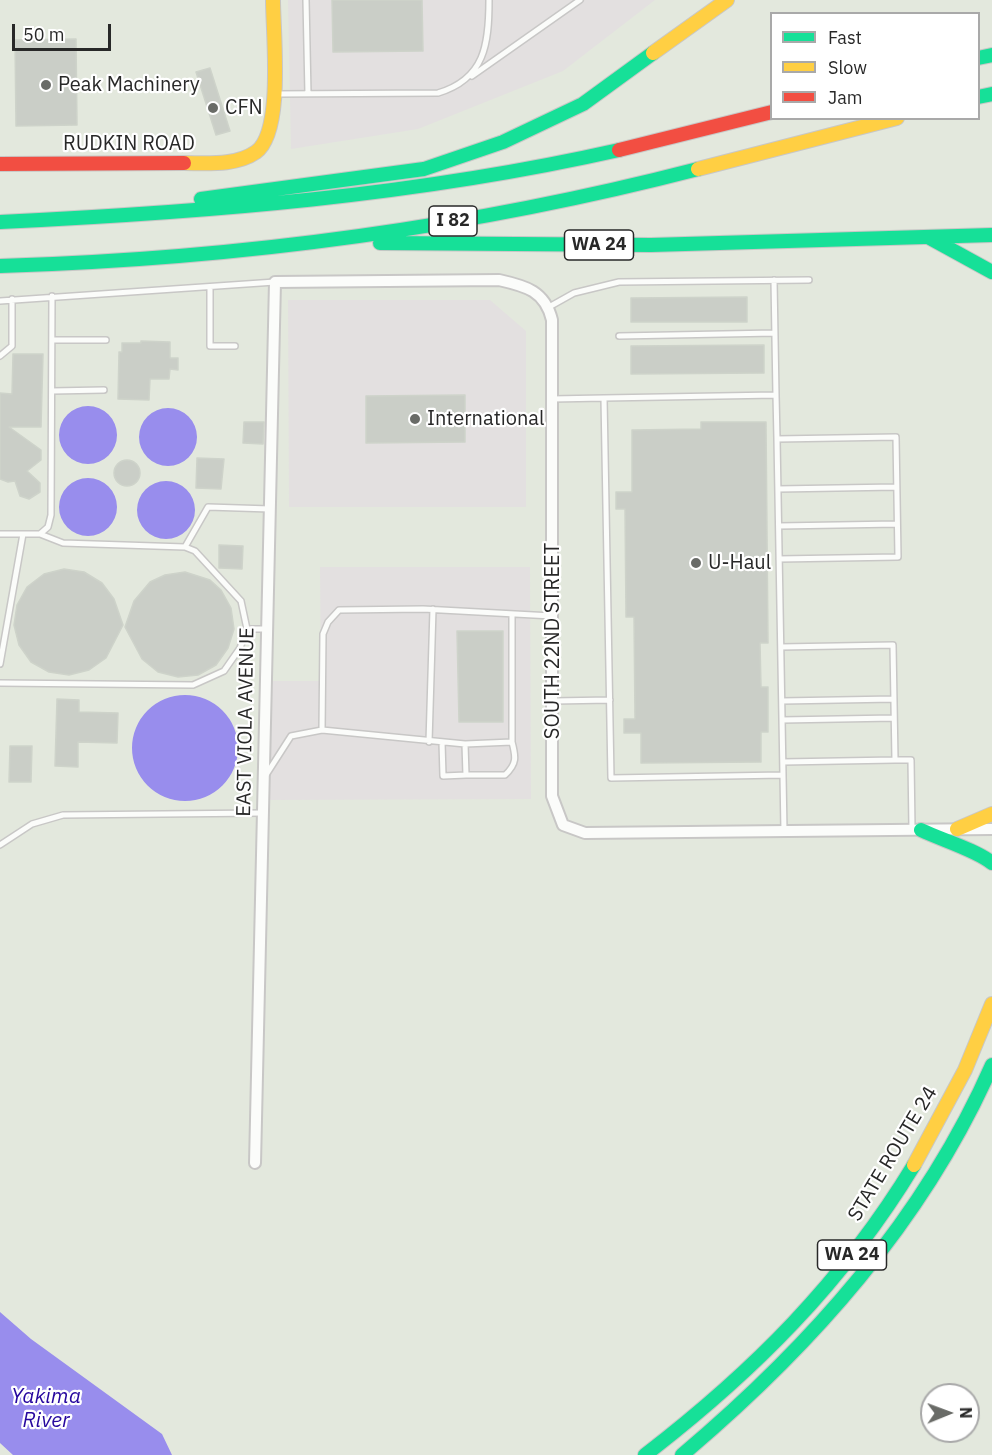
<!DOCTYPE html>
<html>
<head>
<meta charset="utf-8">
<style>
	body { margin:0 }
	#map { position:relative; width:992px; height:1455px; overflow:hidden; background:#e3e8dd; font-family:"IBM Plex Sans",sans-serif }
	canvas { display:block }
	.legend { position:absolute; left:770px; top:12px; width:210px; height:108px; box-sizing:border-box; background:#fff; border:2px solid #a9a9a9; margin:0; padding:8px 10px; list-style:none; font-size:18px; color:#282828 }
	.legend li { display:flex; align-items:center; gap:12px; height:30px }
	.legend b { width:30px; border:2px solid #a9a9a9 }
	.north { position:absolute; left:920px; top:1383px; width:60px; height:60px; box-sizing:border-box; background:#fff; border:2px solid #a9a9a9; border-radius:50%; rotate:89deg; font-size:16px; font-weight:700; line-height:24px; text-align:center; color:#282828 }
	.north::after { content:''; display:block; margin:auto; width:21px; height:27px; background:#696b67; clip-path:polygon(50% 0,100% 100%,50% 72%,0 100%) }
	.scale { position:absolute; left:12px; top:24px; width:99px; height:27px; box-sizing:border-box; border:3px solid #282828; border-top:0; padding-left:8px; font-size:18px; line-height:21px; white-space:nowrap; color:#282828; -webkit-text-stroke:4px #fff; paint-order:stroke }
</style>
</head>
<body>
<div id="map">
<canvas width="992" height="1455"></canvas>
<ul class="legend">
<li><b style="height:8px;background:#16e098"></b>Fast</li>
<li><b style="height:8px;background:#ffcf43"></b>Slow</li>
<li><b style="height:8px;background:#f24e42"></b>Jam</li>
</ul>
<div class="north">N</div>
<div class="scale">50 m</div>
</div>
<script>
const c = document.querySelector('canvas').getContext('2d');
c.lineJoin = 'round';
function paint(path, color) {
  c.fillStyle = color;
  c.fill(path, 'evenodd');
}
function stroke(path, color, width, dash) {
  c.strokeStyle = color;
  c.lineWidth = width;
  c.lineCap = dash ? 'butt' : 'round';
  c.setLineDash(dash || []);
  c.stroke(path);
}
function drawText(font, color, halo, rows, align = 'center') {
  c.font = font + ' "IBM Plex Sans",sans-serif';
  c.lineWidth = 4.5;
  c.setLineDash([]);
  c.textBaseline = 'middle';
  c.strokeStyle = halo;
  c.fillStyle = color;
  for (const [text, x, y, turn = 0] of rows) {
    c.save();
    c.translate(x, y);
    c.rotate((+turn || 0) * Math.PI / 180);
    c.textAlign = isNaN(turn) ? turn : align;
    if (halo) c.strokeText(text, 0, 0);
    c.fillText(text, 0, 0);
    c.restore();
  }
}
paint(new Path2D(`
	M288,0H655L563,71L418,129L291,149Z
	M288,300H490L526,331V507H289Z
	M320,567H530L531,799L259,800V681H321Z`), '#e3e0e0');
paint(new Path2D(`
	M59 435a29 29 0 1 1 58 0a29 29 0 1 1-58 0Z
	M139 437a29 29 0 1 1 58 0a29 29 0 1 1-58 0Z
	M59 507a29 29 0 1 1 58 0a29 29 0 1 1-58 0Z
	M137 510a29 29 0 1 1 58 0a29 29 0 1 1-58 0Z
	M132 748a53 53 0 1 1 106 0a53 53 0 1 1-106 0Z
	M0,1312L31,1339L162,1434L172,1455H13L0,1443Z`), '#988ded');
const building = new Path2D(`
	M332,0H422L423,51L333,52Z
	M76,39L77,125L16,126L15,40Z
	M210,68L230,131L216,135L196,72Z
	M747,297V322H631V298Z
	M141,341L170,342V358H178V370L170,369L169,379H150L149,400L118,399L119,352H122V343H141Z
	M764,345V373L631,374V346Z
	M13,354H43L41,427H9L41,450V460L27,471L40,483V492L29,499L20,496L15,481L8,482L0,479V393L12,394Z
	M465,395V442L366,443V396Z
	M244,422H264L263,444L243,443Z
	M701,422H766L768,643H760L761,687H768V732H761V762L641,763V733H624V719H635L634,617H626L625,509H616V492H632V430L701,429Z
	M197,458L224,459L221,489L196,488Z
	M114 473a13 13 0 1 1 26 0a13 13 0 1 1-26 0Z
	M219,545L243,546L242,569L219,568Z
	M64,569L84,572L102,583L114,599L123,625L106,658L89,670L69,675L49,672L31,662L19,645L14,625L17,605L27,587L44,574Z
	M185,572L210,580L221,590L231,608L234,629L228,648L216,665L198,675L178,677L158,672L142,659L125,627L134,601L150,582L165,575Z
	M457,631H503V722H459Z
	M57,699L79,700V712L118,713L117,743L78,742V767L55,766Z
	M10,746H32L31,782H9Z`);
paint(building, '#cacec7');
stroke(building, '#ced3ca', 1.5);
const lane = new Path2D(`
	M306,0L308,94
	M472,76L580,0
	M276,94L438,93C485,79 489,44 489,0
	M774,280L776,395
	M210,287V346H235
	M0,301L275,282
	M549,307L574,293L619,282L809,280
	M619,336L775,333
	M52,340H106
	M0,356L12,346V299
	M52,391L104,390
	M552,399L604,398
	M777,439L776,395L604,398L611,778L783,775
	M778,489L896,487
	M779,526L897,524
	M0,534H40L48,527L51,515L52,296
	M40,534L63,543L185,547L195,551L241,601L247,629H267
	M185,547L208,507L270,509
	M779,559L898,557L896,437L777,439C780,570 782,701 784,831
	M781,647L893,645L895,760L783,762
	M0,664L23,534
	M0,683L193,685L224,671L240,648L247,629
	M554,701L610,700
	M782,701L894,699
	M782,720L894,718
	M322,730L465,744L512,742V614
	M429,742L433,609
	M442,742L443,776L466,775
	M465,744L466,775H505C517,764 516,757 512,742
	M895,760H911L912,829
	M266,775L291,736L322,730L323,634L328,622L339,610L423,609L552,616
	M0,845L32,824L63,815L263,813`);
const street = new Path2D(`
	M255,1163L275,282L499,280C526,286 545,291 552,320V796L563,825L585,833L992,829`);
const fast = new Path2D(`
	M978,58L992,55
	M978,97L992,94
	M201,199L424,169L503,142L583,104L653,53
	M0,222C209,212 415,196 619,150
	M930,238L992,272
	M380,243L651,245L992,235
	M0,266C235,259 470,228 698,169
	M921,830C942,840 976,850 992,863
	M645,1455C753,1372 843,1282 914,1165
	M682,1455C810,1347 924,1220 992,1065`);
const slow = new Path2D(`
	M653,53L727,0
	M184,163C207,163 236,166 256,152C284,132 273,33 273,0
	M698,169L897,118
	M957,829L992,814
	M914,1165L965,1070L992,1004`);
const jam = new Path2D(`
	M619,150L772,112
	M0,164L184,163`);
stroke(lane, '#c8c7c6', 8);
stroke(street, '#c8c7c6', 14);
stroke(fast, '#c8c7c6', 16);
stroke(slow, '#c8c7c6', 16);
stroke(jam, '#c8c7c6', 16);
stroke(lane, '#fbfcfa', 5);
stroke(street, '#fbfcfa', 10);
stroke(fast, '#16e098', 14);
stroke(slow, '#ffcf43', 14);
stroke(jam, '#f24e42', 14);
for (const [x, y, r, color] of [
	[46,85,6,"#696b67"],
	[213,108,6,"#696b67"],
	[415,419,6,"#696b67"],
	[696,563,6,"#696b67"]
]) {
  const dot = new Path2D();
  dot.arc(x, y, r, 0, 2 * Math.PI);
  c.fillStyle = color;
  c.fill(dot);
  stroke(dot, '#fff', 2);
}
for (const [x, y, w] of [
	[453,221,48],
	[599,245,69],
	[852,1255,69]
]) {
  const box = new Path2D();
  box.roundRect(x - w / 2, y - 15, w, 30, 4.5);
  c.fillStyle = '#fff';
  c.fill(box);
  stroke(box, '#282828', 1.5);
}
drawText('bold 18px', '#282828', null, [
	["I 82",453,221],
	["WA 24",599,245],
	["WA 24",852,1255]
]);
drawText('20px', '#282828', '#fff', [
	["Peak Machinery",58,85],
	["CFN",225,108],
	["International",427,419],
	["U-Haul",708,563]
], 'left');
drawText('20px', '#282828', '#fff', [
	["RUDKIN ROAD",129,144],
	["SOUTH 22ND STREET",553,641,-90],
	["EAST VIOLA AVENUE",246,722,-89],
	["STATE ROUTE 24",893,1154,-59]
]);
drawText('italic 21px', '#26079e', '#fff', [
	["Yakima",46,1397],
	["River",46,1421]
]);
</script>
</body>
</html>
